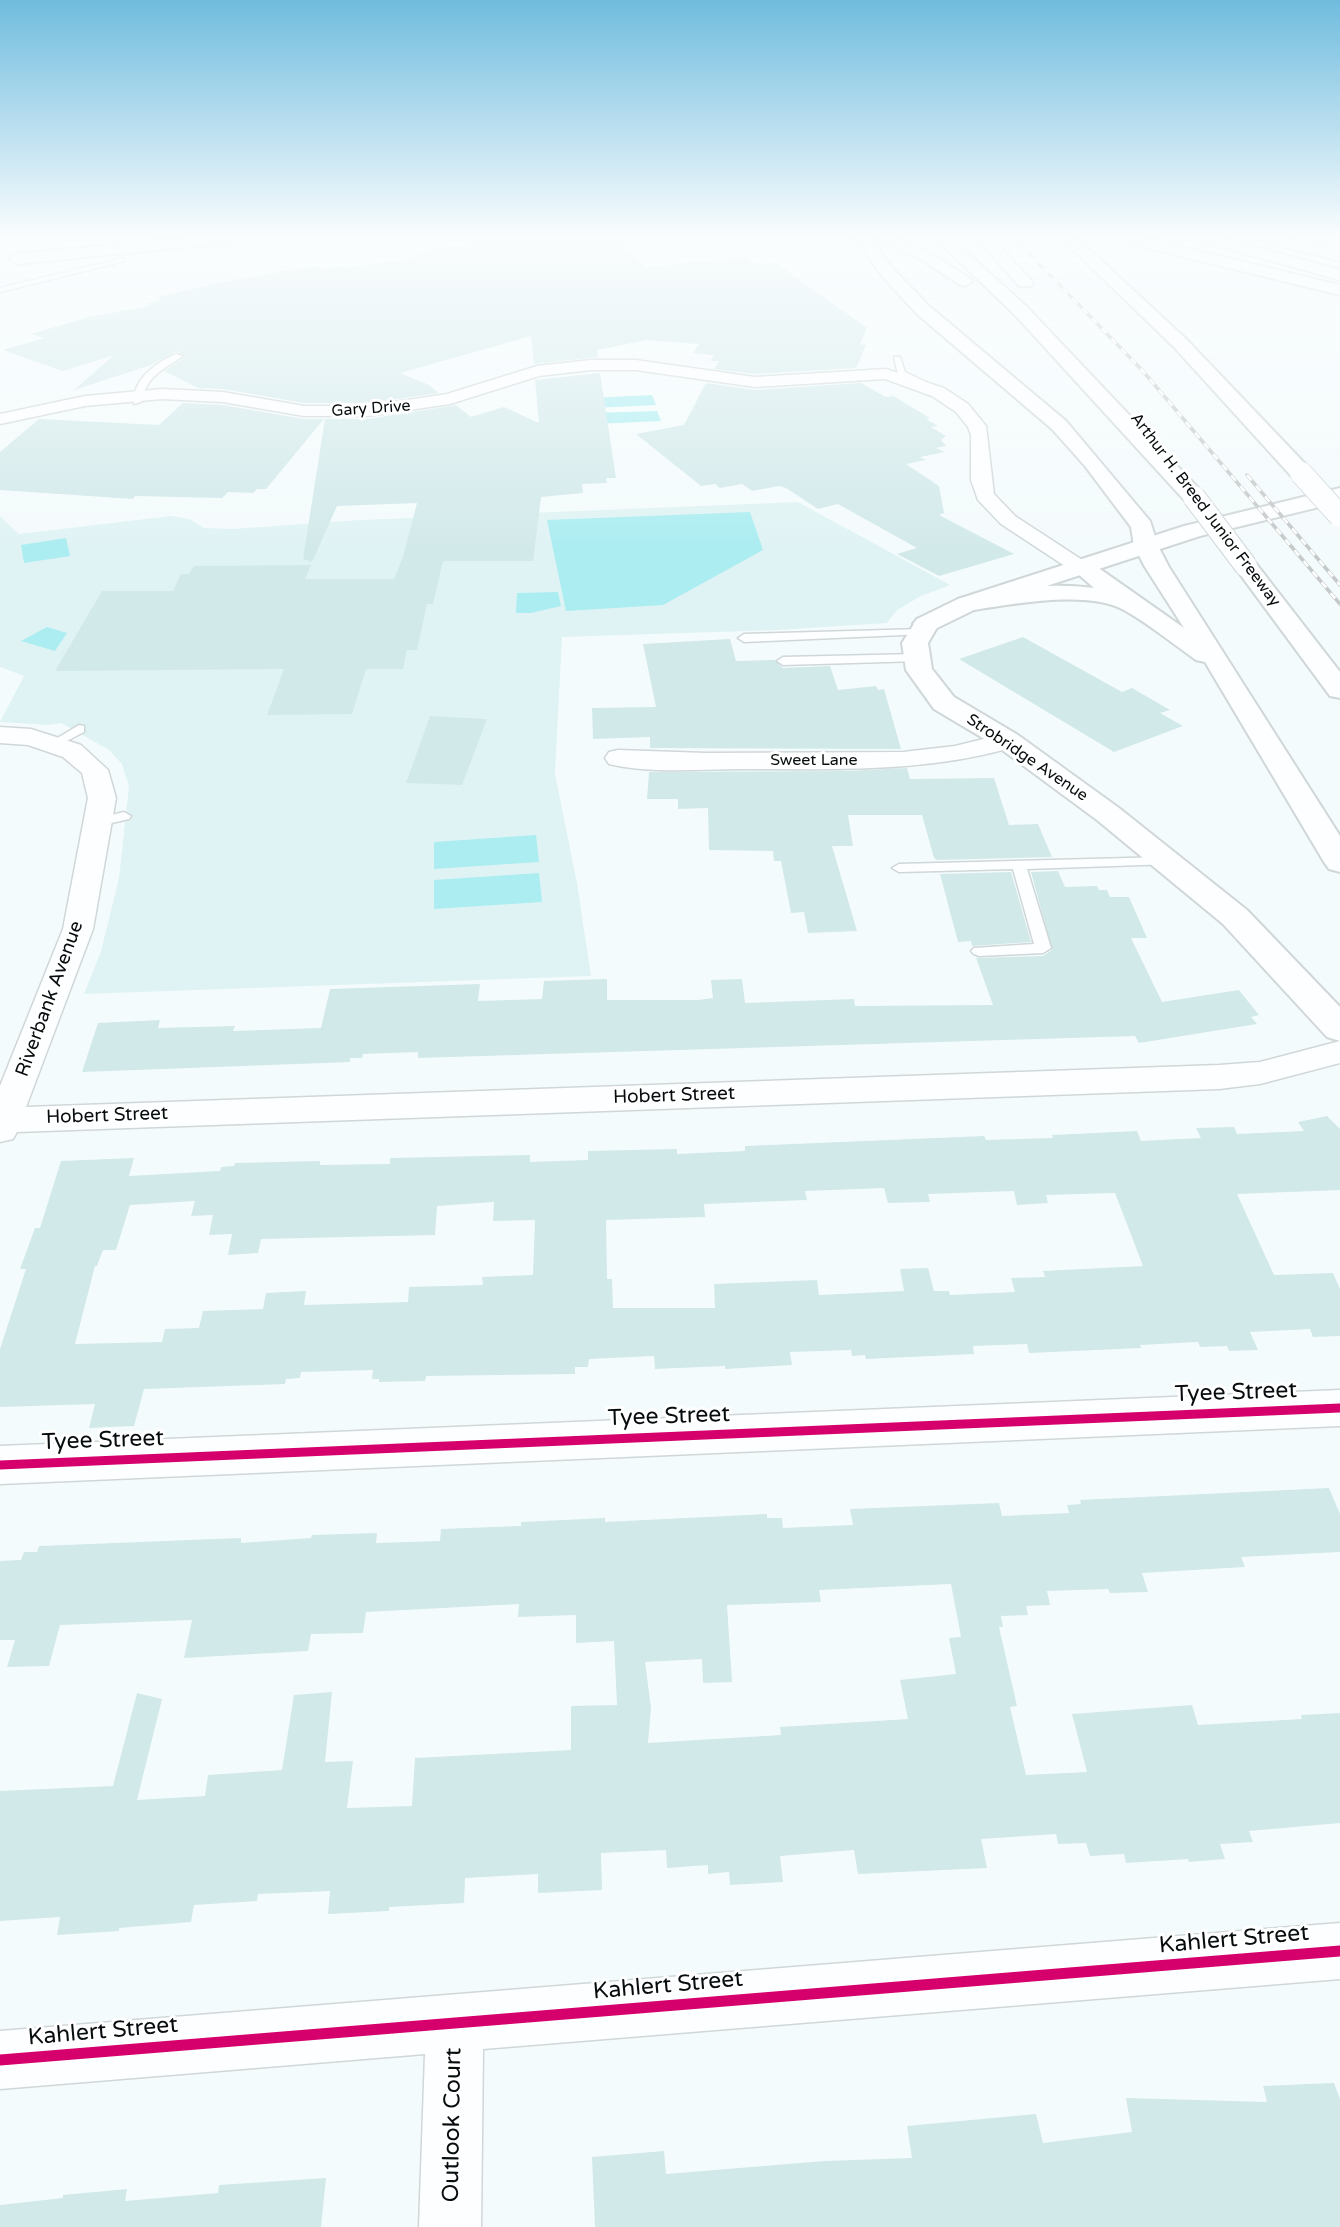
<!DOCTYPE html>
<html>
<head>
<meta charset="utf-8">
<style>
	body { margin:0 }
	canvas { display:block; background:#f4fbfc }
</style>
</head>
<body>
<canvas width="1340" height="2227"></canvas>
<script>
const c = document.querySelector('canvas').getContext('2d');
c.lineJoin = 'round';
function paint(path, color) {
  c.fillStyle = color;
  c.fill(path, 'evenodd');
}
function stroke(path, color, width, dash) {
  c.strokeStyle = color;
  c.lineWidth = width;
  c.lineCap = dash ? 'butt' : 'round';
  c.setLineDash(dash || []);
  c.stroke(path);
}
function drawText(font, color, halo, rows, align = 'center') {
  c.font = font + ' "Varela Round",sans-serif';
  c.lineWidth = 6;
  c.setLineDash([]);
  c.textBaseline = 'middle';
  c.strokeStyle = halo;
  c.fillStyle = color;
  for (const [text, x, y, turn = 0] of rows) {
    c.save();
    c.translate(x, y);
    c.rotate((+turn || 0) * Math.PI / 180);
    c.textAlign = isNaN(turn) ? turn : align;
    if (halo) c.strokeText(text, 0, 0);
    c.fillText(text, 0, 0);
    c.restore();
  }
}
paint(new Path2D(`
	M798,502L950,585L921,596L897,610L887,623L778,630L562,637L555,774L577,883L591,976L84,994L101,951L119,878L129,786L122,764L109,750L61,723L48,725L0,722L24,676L0,667V516L19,534L171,516L189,519L204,528L233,529L359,520Z`), '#e0f3f4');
paint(new Path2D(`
	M652,395L656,405L592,408L590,398Z
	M657,411L661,421L595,424L593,413Z
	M750,512L763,550L663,605L566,611L547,520Z
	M66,538L70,556L24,563L21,545Z
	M558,592L561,606L531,613H516L517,593Z
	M47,627L67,633L55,651L21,641Z
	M536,835L539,862L434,869V842Z
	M539,873L542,902L434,909V880Z`), '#abedf1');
paint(new Path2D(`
	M528,238H612L647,267L746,257L757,265L776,263L867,328L860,344L866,345L856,368L755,374L714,369L719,361H710L714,355L693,353L699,344L646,340L597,350L598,357L534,364L531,336L400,373L429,385L439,393L368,403H304L223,389L198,388L164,371L186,357L177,351L151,365L74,390L114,355L63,371L3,350L44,338L31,334L89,317L150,306L147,304L161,299L158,297L208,285L292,269L316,266L323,269L339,266L343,268L415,258L413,256L428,253L425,250Z
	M600,373L616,478H606L607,483L582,484L583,493L541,497L533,561H443L433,604H427L417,650H407L403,669H366L352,714L267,715L284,669L55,671L102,591H173L181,574H189L194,566L311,565L305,579H394L403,557L417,503L337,506L312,562L303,559L325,419H368L456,405L471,417L504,407L539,423L535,380Z
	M706,383L755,390L861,383L886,397L893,396L930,418L926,419L938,426L931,427L946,436L941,440L946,446L936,448L945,452L920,457L926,460L906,464L939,486L944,513L939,515L1014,554L939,576L897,554L917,548L838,504L818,509L786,488L779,486L752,491L742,484L720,488L715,484L701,486L636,434L684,425Z
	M183,403L223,405L304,419H324L266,489H257L253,493L228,492L222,498L135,496L133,499L0,490V452L39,419L159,425Z
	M1023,637L1122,692L1132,688L1170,710L1160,713L1183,726L1114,752L959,659Z
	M730,639L736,661L775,660L783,668L830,666L838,690L876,686L878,690L884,689L901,749L650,748V737L593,739L592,708L656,707L643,644Z
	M430,716L487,719L462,785L406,783Z
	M907,768L910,779L994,778L1009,825L1038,824L1052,857L937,860L934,858L922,815H848L853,846H832L857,931L808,933L804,912L791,913L781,861H774L773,851L709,850L708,808L678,809V799H647L649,772L846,771Z
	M1058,871L1065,887L1097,886L1099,890H1107L1110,897H1129L1147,938H1131L1162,1002L1239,990L1259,1015L1251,1017L1257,1024L1139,1043L1135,1036L418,1058V1052L363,1054L362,1058H350V1062L82,1072L98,1023L160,1020L158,1028L235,1026L233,1031L321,1028L330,989L480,984L478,1001L542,999L544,981L607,979V1000H698L713,998L711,980L742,979L745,1003L854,999L855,1006L993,1005L976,958L1043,956L1052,950L1031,872Z
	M1011,872L1031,942L972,946L971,941L958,942L940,874Z
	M1327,1116L1340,1129V1190L1237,1194L1274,1275L1333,1273L1340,1289V1336L1313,1337L1310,1329L1250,1332L1258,1350L1229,1351L1227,1346L1200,1347L1198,1342L1140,1345L1141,1348L1029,1353L1027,1344L973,1346L974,1354L866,1359L865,1355L852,1356L851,1350L790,1352L792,1365L725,1369V1366L655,1369L654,1356L589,1359L588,1367H575V1374L426,1376L425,1381L379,1382V1379H372L373,1370L301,1372L300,1378L286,1379L285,1384L144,1389L134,1426L89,1428L95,1404L0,1407V1349L26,1269H20L35,1228H40L61,1161L134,1158L129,1176L220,1171L221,1167L234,1166L235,1163L320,1161V1165L390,1164V1158L530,1155V1162L588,1160V1151L677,1149V1154L745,1151V1146L984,1136L986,1140L1053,1138L1052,1135L1137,1131L1141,1141L1201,1138L1196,1128L1234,1127L1237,1134L1304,1131L1298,1122ZM884,1188L888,1203L930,1202L928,1194L1014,1191L1017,1205L1048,1203L1046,1195L1115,1193L1143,1266L1043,1271L1045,1277L1011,1278L1015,1292L950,1295L949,1291H934L928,1268L900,1269L904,1291L819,1295L817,1280L714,1284L715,1308H613L612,1279H607L606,1220L705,1217L704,1204L807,1200L805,1191ZM195,1201L191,1216L213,1215L209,1235L232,1234L228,1255L258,1253L261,1239L435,1235L437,1206L494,1202L493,1221L535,1220L533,1275L482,1277L483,1285L409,1287L408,1302L304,1305L306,1291L266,1293L263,1309L203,1311L199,1328L165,1329L162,1342L75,1344L95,1266H97L103,1250H116L130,1205Z
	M1329,1488L1340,1514V1552L1241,1557L1245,1567L1142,1573L1148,1592L1110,1593L1108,1589L1047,1591L1050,1605L1026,1606L1028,1615L1001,1616L1003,1627H999L1017,1706L1010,1707L1026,1775L1087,1772L1072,1714L1192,1705L1198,1725L1302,1719L1301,1715L1340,1713V1823L1249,1831L1253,1842L1220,1844L1225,1859L1189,1862L1188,1859L1126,1863L1124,1854L1090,1856L1086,1843L1058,1844L1056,1834L981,1839L987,1868L858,1874L854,1850L780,1856L783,1882L730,1885L729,1872L708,1874V1865L667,1868L666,1850L601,1853L602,1890L538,1893V1874L465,1878L464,1903L389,1907V1911L328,1914L330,1891L258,1894L257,1901L194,1905L191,1922L119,1928V1931L57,1935L60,1917L0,1921V1791L113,1786L137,1693L162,1699L137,1800L205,1796L208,1775L282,1770L294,1695L332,1692L325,1762L353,1761L347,1808L412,1806L415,1758L571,1750V1706L617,1705L614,1641L576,1643V1615L518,1617L519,1604L366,1612L363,1633L311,1634L308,1651L184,1658L192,1620L60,1625L49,1666L7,1667L15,1640H0V1561L21,1560L24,1552H37L39,1546L241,1538V1543L311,1538L312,1535L377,1533L376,1543L440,1541L441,1529L521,1526V1522L605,1518V1522L767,1514V1518H782L783,1528L853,1525L850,1509L999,1503L1002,1516L1069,1513L1067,1505L1081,1504L1080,1500ZM951,1584L961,1637L949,1638L956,1674L900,1680L908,1719L780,1727L781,1735L648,1743L651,1708L645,1662L702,1659L703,1683L732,1682L727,1605L821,1602L819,1590Z
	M1334,2083L1340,2099V2227H595L592,2157L664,2151L666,2174L825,2161L912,2158L907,2126L1036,2114L1043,2143L1132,2132L1126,2098L1267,2102L1263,2086Z
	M326,2178L321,2227H0V2205L63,2198V2195L127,2189L125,2201L218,2193L219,2185Z`), '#d2e9ea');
const service = new Path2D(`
	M123,258L125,261L0,292V288Z
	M176,354L183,356C163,370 147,375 141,402L134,404C132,379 156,363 176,354Z
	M894,357H900L905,372L928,383V387H922L898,375Z
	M922,629L928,632L926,634L744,642L738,638L744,634Z
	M917,654L921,655V661L783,665L777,661L783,657Z
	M79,725L84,726V732L55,747L49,743Z
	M124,812L131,816L129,819L99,826L92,822L94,819Z
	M1166,857L1173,861L1171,864L1027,869L1051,948L1043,953L979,956L974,954L971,951L974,948L1034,944L1013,869L899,872L892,868L899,864Z`);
const minor = new Path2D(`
	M591,360H636L755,377L886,369L944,388L968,404L986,426L994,494L1015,516L1093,567L1090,572H1074L1001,524L978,500L971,480V435L968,427L956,412L932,396L885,379L755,387L636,370H591L539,376L450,404L368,416H304L223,402L162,399L85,406L0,424V414L85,396L162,389L223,392L304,406H368L447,394L537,366Z
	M0,727L31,729L81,745L108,770L116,798L93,929L26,1107L1219,1065L1260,1062L1340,1041V1063L1260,1084L1219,1089L17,1132L13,1139L0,1142V1086L63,929L88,798L82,773L63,757L28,745L0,743Z
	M1008,733L1017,736L1021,741L1017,746C927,773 835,769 742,769C699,769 650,774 609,764L605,758L609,752L618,750L706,753L903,752L955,746Z
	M1340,1390V1426L0,1484V1446Z
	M1340,1923V1979L483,2049L481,2227H419L425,2054L0,2089V2031Z`);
const tertiary = new Path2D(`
	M926,616L935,619L939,624L928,643L932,669L954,697L1018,735L1119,808L1247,910L1340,1007V1041L1327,1037L1223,924L1097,820L998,747L934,709L906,670L902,643L917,619Z`);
const secondary = new Path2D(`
	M1261,238H1287L1340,251V261L1263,241Z
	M1340,488V502L1200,536L976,609L935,629L926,632L917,629L913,624L917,619L958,599L1184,526Z`);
const primary = new Path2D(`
	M1117,238H1144L1340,285V295L1119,241Z`);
const motorway = new Path2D(`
	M187,238H244L237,242L17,264L9,259L17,254Z
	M855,238H870L894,270L929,306L1066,421L1150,521L1158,546L1169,567L1340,836V872L1329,869L1324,862L1205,662L1196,660C1172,643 1149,624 1124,610C1086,589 1008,605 967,611L958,609L955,604L958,599C1001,588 1050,582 1094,588L1070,567L1074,562H1090L1184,628L1145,567L1134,546L1131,527L1085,466L1052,429L917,314L882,276Z
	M874,238H895L932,254L973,281L965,286L959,284L922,260Z
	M935,238H951L1027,307L1202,492L1205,497L1202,502H1186L1015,315Z
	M977,238H992L1031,280L1033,283L1031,286H1019Z
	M1061,238H1077L1186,339L1309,468L1312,473L1309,478H1293L1174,347Z
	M1198,238H1223L1340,270V280L1200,241Z
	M1246,559L1254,561L1340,672V698L1330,696L1234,566L1238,561Z`);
stroke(service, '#d0d7d8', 3);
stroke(minor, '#d0d7d8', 3);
stroke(tertiary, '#d0d7d8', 4);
stroke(secondary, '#d0d7d8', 4);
stroke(primary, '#d0d7d8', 4);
stroke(motorway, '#d0d7d8', 4);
paint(service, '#fdfeff');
paint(minor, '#fdfeff');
paint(tertiary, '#fdfeff');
paint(secondary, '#fdfeff');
paint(primary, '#fdfeff');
paint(motorway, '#fdfeff');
const rail = new Path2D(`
	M1014,238L1142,370L1340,604
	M1247,475L1340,585`);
stroke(rail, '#c6c9c9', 3.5);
stroke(rail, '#fff', 2.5, [7]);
const motorwayBridge = new Path2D(`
	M1301,473L1340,516
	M1194,497L1246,566`);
stroke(motorwayBridge, '#d0d7d8', 24, []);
stroke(motorwayBridge, '#fdfeff', 22);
stroke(new Path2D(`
	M0,1465L1340,1408`), '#d6006c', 9);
stroke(new Path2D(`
	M0,2060L1340,1951`), '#d6006c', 11);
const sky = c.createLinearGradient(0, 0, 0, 550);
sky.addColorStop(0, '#70bcde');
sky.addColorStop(0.43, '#fafdfe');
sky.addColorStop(1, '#fafdfe00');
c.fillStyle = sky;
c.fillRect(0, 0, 1340, 550);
drawText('16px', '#070d0e', '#fff', [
	["Gary Drive",371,409,-4],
	["Arthur H. Breed Junior Freeway",1205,510,53],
	["Strobridge Avenue",1027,758,34],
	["Sweet Lane",814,761]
]);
drawText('19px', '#070d0e', '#fff', [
	["Riverbank Avenue",50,999,-70],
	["Hobert Street",674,1096,-2],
	["Hobert Street",107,1116,-2]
]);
drawText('23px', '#070d0e', '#fff', [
	["Tyee Street",1236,1393,-2],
	["Tyee Street",669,1417,-2],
	["Tyee Street",103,1441,-2],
	["Kahlert Street",1234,1940,-5],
	["Kahlert Street",668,1986,-5],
	["Kahlert Street",103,2032,-5],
	["Outlook Court",453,2125,-89]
]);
</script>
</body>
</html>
